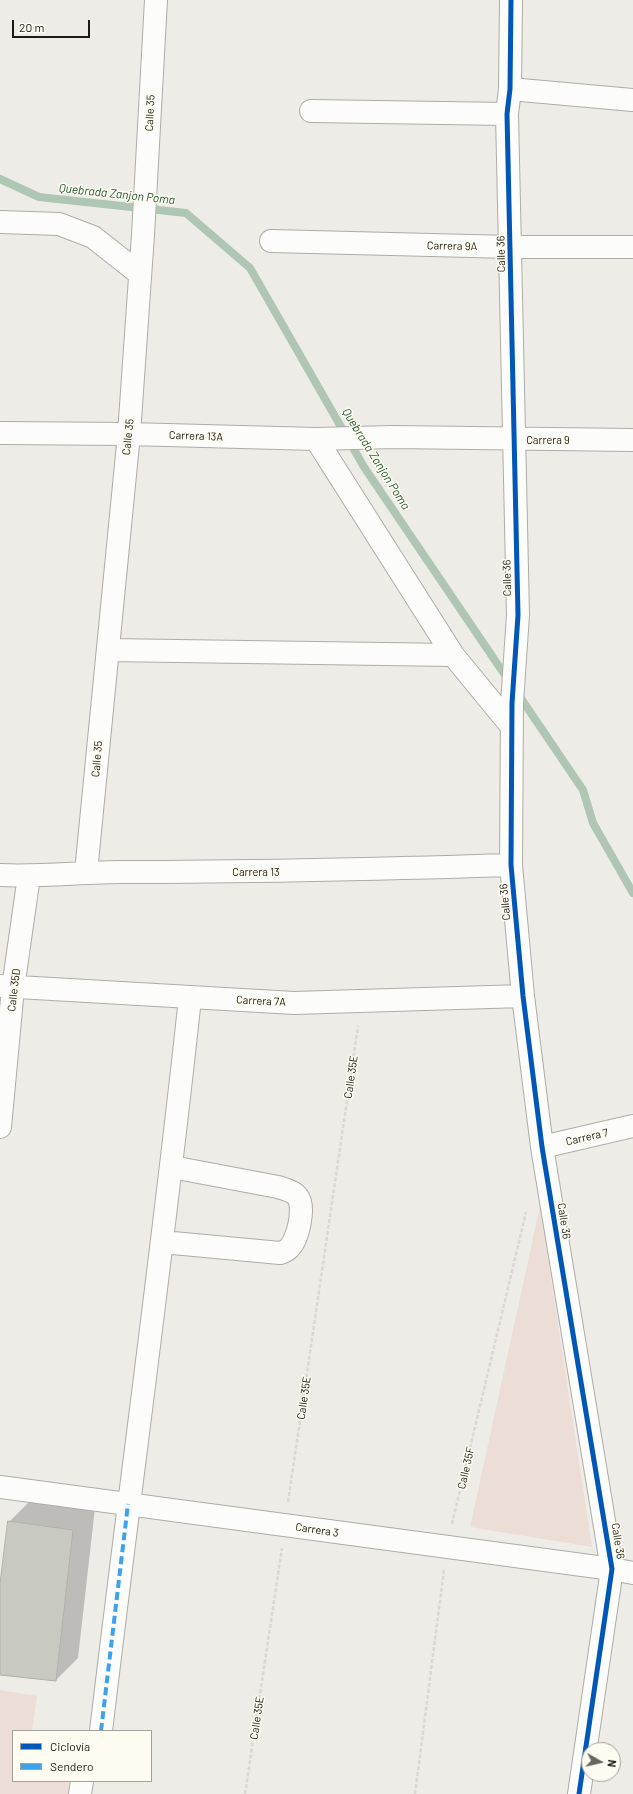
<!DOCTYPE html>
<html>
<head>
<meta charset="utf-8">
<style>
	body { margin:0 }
	#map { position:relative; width:633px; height:1794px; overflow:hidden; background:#eeece6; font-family:Barlow,sans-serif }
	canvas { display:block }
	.legend { position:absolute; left:12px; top:1730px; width:140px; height:52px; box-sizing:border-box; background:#fefbf0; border:1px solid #a3a199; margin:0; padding:5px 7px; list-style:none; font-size:12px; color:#1b1a16 }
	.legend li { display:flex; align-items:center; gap:8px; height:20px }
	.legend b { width:20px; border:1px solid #a3a199 }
	.north { position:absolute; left:581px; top:1742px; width:40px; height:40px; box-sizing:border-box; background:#fefbf0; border:1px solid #a3a199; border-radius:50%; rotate:98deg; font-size:11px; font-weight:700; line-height:16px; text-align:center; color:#1b1a16 }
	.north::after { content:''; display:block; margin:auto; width:14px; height:18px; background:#65645f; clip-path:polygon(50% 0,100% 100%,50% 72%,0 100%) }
	.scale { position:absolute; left:12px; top:20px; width:78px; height:18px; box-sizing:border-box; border:2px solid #1b1a16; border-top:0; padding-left:5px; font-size:12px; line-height:14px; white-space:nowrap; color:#1b1a16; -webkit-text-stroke:3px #fefbf0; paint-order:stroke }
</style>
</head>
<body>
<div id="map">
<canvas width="633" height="1794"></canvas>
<ul class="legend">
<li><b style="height:5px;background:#0057b8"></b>Ciclovía</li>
<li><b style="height:5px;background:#3da2ea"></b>Sendero</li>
</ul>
<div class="north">N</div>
<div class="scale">20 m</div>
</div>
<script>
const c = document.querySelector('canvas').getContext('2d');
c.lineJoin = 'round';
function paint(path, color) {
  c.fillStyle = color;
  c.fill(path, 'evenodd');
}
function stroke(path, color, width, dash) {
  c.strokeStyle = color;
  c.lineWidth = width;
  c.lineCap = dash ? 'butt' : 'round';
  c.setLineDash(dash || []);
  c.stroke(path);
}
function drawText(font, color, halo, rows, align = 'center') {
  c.font = font + ' Barlow,sans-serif';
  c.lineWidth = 3;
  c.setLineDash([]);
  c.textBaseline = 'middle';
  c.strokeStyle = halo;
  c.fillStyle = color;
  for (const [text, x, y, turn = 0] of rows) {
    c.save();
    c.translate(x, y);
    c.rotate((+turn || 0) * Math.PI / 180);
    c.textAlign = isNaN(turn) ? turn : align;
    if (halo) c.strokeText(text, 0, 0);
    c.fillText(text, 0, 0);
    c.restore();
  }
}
paint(new Path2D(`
	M540,1206L592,1547L470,1527Z
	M0,1690L37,1696L32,1731H13V1781H72L71,1794H0Z`), '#edddd7');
paint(new Path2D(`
	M31,1500L95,1508L78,1658L56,1680L0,1674V1593L9,1522Z`), '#0003');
stroke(new Path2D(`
	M0,179L39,197L186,213L250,268L364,467L509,681
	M518,694L583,790L593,823L633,893`), '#b0c6b4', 8);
const building = new Path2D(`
	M8,1521L73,1530L56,1681L0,1675V1584Z`);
paint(building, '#c8c9c1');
stroke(building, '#b1b1ac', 1);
const minor = new Path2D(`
	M511,0L510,89L507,114L518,615L512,703L511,865L523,996L542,1147L612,1569L579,1794
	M510,89L633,100
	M311,111L507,114
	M0,222L59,224L93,237L140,274
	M271,241L511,247H633
	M0,433L129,434L316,439L392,437L633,440
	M316,439L453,655L512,727
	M108,650L453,655
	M86,872L129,434L143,235L156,0
	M0,875C41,877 82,872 124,872C253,872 382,869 511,865
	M0,986L294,1003L523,996
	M0,1127L13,988L29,876
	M542,1147L633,1126
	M162,1242L280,1253C283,1252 286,1251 288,1249C298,1241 306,1206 297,1196C293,1191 284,1189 278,1187L172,1167
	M0,1487L612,1569L633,1573
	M101,1731C130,1487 164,1243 190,998
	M80,1794L82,1781`);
stroke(minor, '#aeaca8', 24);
stroke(new Path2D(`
	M288,1502L358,1026
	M452,1524L526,1212
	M245,1794L282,1548
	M415,1794L444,1570`), '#dad8d7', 2.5, [4, 2]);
stroke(minor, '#fcfcfb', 22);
stroke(new Path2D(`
	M101,1731L128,1504`), '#3da2ea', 4, [8, 4]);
stroke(new Path2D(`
	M511,0L510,89L507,114L518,615L512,703L511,865L523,996L542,1147L612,1569L579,1794`), '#0057b8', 5);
drawText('11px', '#1b1a16', '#fefbf0', [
	["Calle 35",150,113,-87],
	["Carrera 9A",452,246,1],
	["Calle 36",501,254,-91],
	["Carrera 13A",196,436,2],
	["Calle 35",128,437,-84],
	["Carrera 9",548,440],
	["Calle 36",507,578,-91],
	["Calle 35",97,759,-85],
	["Carrera 13",256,872],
	["Calle 36",505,902,-95],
	["Calle 35D",14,990,-83],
	["Carrera 7A",261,1001,3],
	["Calle 35E",351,1077,-82],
	["Carrera 7",587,1137,-13],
	["Calle 36",564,1221,81],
	["Calle 35E",304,1398,-82],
	["Calle 35F",466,1468,-77],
	["Carrera 3",317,1530,8],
	["Calle 36",618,1541,81],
	["Calle 35E",257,1718,-82]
]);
drawText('italic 12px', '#225433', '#fefbf0', [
	["Quebrada Zanjon Poma",117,194,6],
	["Quebrada Zanjon Poma",376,459,58]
]);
</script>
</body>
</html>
